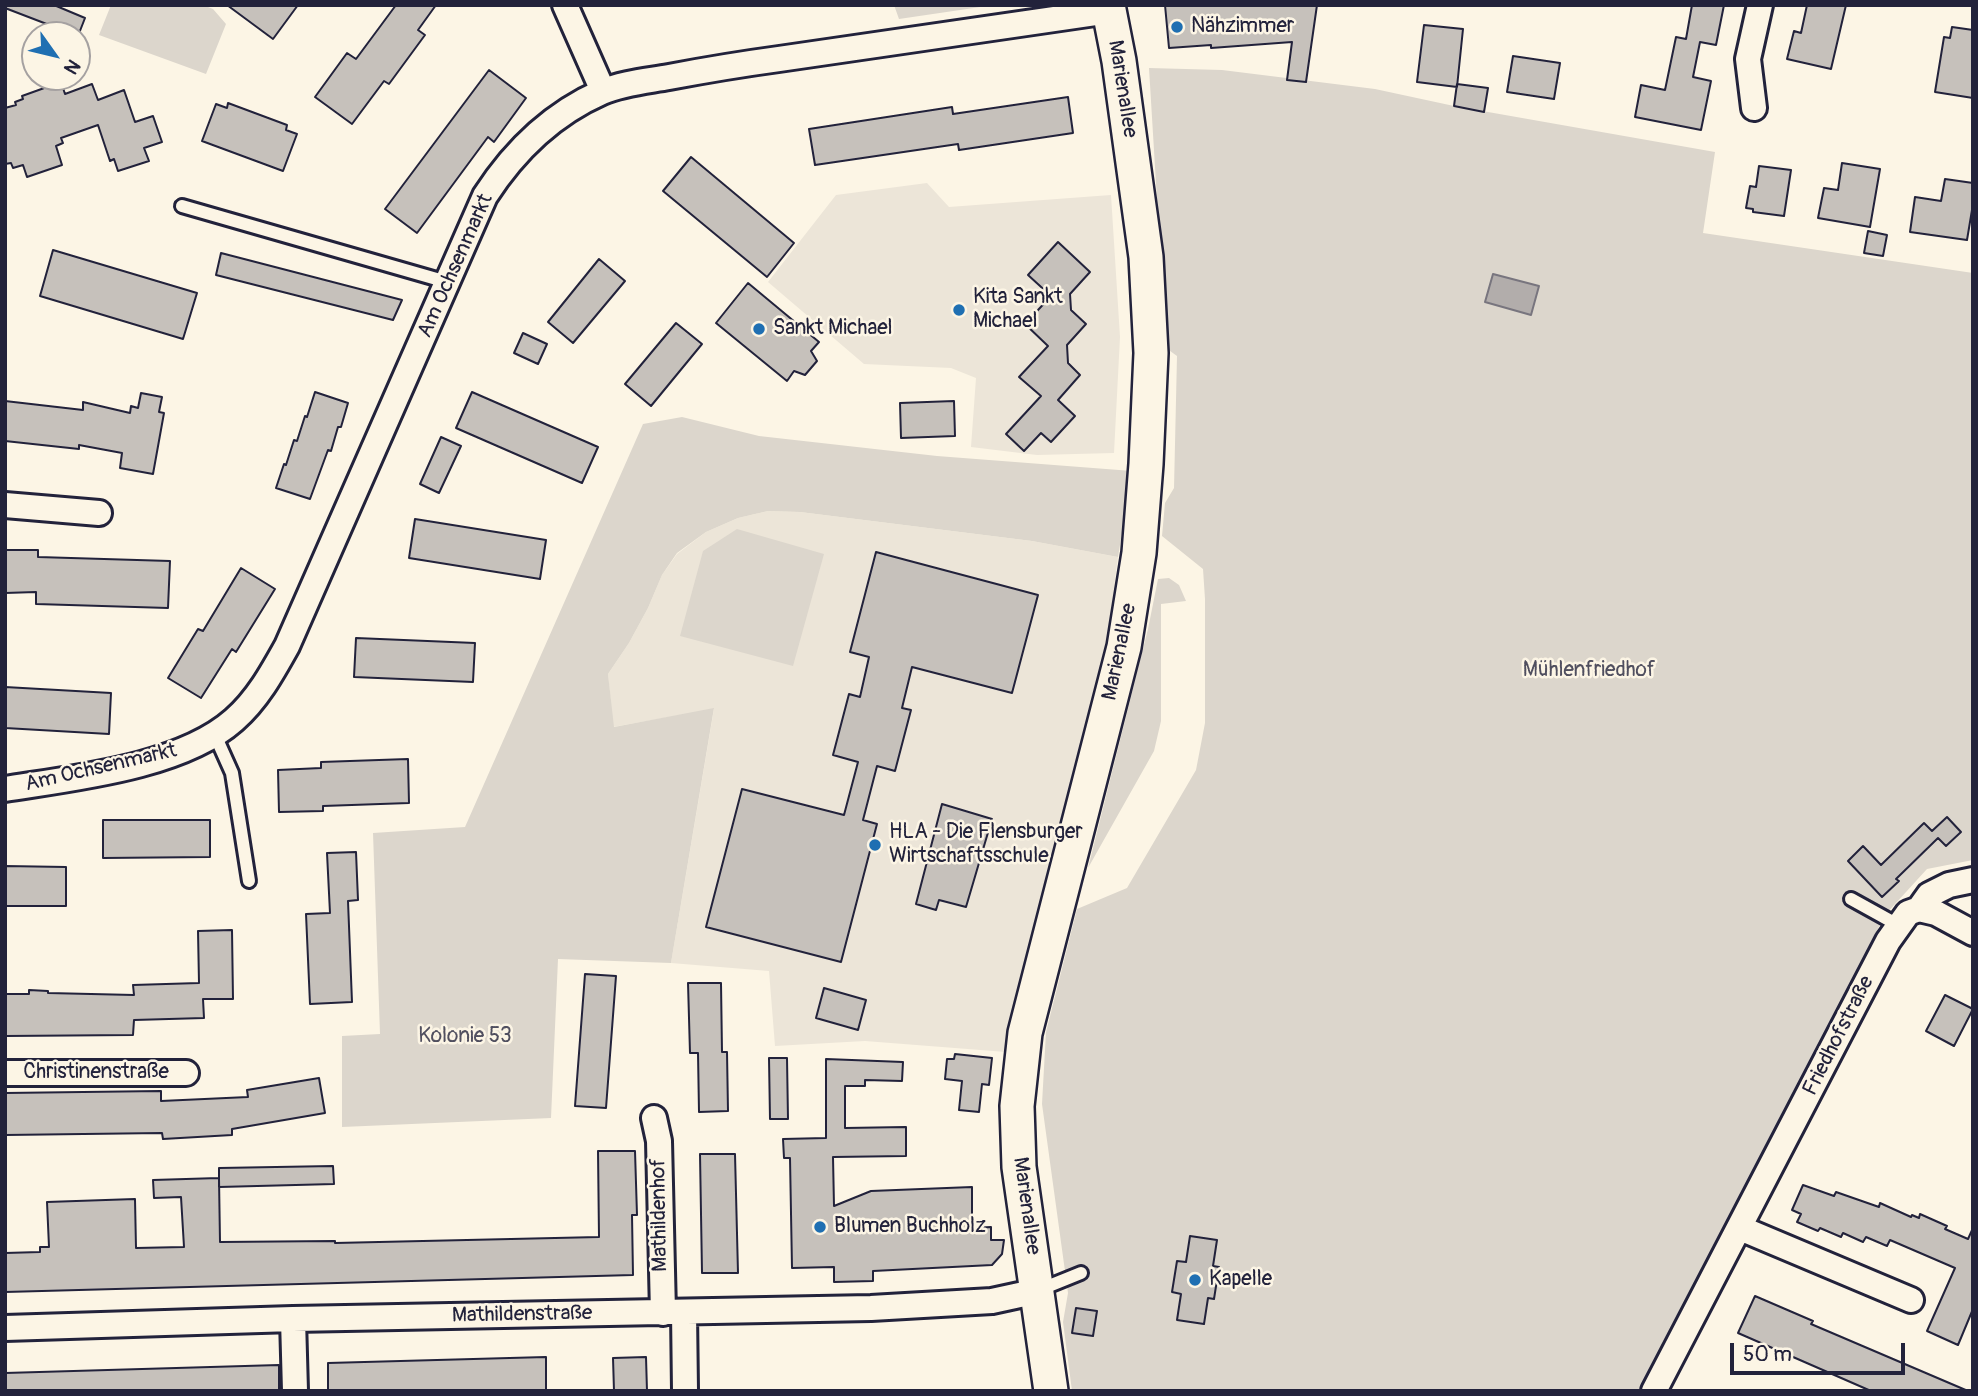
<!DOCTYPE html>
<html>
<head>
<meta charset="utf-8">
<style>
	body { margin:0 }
	#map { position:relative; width:1978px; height:1396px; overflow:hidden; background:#fcf5e5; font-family:Pangolin,sans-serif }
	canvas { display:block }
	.frame { position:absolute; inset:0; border:7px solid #22223b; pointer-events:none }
	.north { position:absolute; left:21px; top:21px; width:70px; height:70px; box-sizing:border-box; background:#fcf5e5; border:2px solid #a5a1a1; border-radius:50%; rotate:124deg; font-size:19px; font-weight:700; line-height:28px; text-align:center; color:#22223b }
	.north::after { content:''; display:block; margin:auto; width:24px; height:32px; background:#1f6fb2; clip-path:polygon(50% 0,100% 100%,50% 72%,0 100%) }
	.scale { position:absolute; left:1730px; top:1343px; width:175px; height:32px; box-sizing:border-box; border:4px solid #22223b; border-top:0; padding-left:9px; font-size:21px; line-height:24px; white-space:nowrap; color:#22223b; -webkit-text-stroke:5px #fcf5e5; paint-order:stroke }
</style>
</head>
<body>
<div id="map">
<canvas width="1978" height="1396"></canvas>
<div class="frame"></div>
<div class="north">N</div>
<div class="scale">50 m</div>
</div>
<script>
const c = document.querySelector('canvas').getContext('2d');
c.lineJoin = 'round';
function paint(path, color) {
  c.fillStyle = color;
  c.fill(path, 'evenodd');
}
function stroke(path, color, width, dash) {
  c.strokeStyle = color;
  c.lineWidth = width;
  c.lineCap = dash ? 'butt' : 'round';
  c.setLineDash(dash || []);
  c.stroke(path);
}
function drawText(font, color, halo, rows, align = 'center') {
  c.font = font + ' Pangolin,sans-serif';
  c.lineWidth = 5;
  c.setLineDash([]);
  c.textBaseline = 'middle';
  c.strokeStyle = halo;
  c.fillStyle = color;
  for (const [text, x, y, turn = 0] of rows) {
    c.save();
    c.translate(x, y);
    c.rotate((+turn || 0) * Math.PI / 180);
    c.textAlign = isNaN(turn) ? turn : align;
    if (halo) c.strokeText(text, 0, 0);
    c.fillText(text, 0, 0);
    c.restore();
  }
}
paint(new Path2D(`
	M927,183L949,207L1111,195L1120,337L1114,453L1037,455L971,447L976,378L951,368L864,364L768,282L836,195Z
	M768,511L800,512L1032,541L1118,557L1103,670L1006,1052L865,1041L775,1046L769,971L671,963L714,709L613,727L608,674L629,643L648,608L662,575L677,554L706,532L738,518Z`), '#ece5d8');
paint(new Path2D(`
	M111,5H203L213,9L226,24L206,74L99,35Z
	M894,5H994L899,19Z
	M1149,68L1222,70L1375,89L1454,106L1715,152L1703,233L1973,273V860L1927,869L1885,915L1640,1391H1072L1063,1322L1068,1293L1042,1104L1046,1032L1077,909L1127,888L1196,770L1205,723V599L1203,569L1162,536L1165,503L1174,488L1177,356L1166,348Z
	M682,417L759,436L937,456L1132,471L1118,557L1032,541L800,512L768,511L738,518L706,532L677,553L662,575L648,608L629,643L608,674L614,727L714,708L671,963L558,959L551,1118L342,1127V1036L380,1034L373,833L465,827L643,424Z
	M737,529L824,554L793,666L680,636L703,551Z
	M1169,578L1179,585L1186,601L1161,604V721L1154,751L1088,868L1148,629L1158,579Z`), '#dcd6cc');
const water = new Path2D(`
	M1493,274L1539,286L1531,315L1485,302Z`);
paint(water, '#b2adab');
stroke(water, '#78757e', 2);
const building = new Path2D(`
	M5,5H54L85,18L78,36L5,8Z
	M227,5H298L273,39Z
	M396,5H436L418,30L425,35L389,84L384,81L352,124L315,97L347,53L356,59Z
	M1165,5H1317L1306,82L1287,80L1292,42L1211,48V45L1169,48Z
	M1692,5H1724L1716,45L1700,42L1693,77L1711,81L1701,130L1635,117L1641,85L1665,90L1676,37L1686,39Z
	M1807,5H1846L1831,69L1787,59L1794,31L1801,33Z
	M1424,25L1463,29L1457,87L1417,82Z
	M1952,27L1973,30V98L1935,92L1944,37L1950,38Z
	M1513,56L1560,63L1554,99L1507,92Z
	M489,70L526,98L494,142L488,137L417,233L385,209Z
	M61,82L65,94L92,84L98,100L124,90L135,122L153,116L162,142L144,148L149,161L118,171L114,159L110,161L98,125L61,138L63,143L56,146L62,165L27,177L23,165L13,168L11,163L5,164V108L16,105L15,102L23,99L22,96Z
	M1457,84L1488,88L1484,112L1454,106Z
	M1068,97L1073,133L959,150L958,144L815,165L809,129L952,107L953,114Z
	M228,103L287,125L286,130L297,134L283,171L202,141L216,104L227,108Z
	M691,157L794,243L767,277L663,191Z
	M1842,163L1880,169L1870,227L1818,218L1824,188L1838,190Z
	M1759,166L1791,170L1784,216L1753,212V209L1746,208L1750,186L1756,187Z
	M1945,179L1973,183V204L1967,240L1910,232L1915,197L1941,201Z
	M1868,231L1887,235L1883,256L1864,253Z
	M1058,242L1090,272L1070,294L1071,310L1086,324L1067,345L1068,363L1080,375L1058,400L1075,416L1051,442L1041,433L1024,451L1006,434L1041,396L1019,377L1048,346L1025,324L1051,296L1028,275Z
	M53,250L197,293L183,339L40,296Z
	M221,253L402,300L393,320L216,275Z
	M599,259L625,281L573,343L548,322Z
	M748,283L819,342L811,351L817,361L805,375L794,371L787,381L716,323Z
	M676,323L702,344L651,406L625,384Z
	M523,333L547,344L538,364L514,353Z
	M315,392L348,403L341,427H338L331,451L328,450L310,499L276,488L284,464L286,465L294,440L297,441L305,416L307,417Z
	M472,392L598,447L582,483L456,428Z
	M141,393L162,397L159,412L164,413L153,474L120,468L122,453L79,445V449L5,441V401L83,410V402L130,413L131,406L138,408Z
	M954,401L955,436L901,438L900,403Z
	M441,437L461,446L439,493L420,484Z
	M415,519L546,540L540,579L409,558Z
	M5,550H38V557L170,561L168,608L36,604V592L5,593Z
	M876,552L1038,595L1012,693L912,667L902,708L911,710L895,771L877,766L863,820L877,824L841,962L706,927L742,789L844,815L858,762L833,755L849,694L860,697L869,657L850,652Z
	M241,568L275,589L236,652L232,649L201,698L168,678L198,629L203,631Z
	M356,638L475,643L473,682L354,677Z
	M5,687L111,693L109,734L5,728Z
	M408,759L409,803L323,806V811L279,812L278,770L321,768V762Z
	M942,804L992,819L966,907L939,900L936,910L916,904Z
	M1947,817L1961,832L1946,846L1938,838L1896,879L1899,881L1882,897L1848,861L1863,846L1881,865L1924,823L1932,831Z
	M103,820H210V857L103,858Z
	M356,852L358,900L348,901L352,1002L310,1004L306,914L330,913L327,853Z
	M5,866L66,867V906H5Z
	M232,930L233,999H203L204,1018L134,1020L133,1035L5,1036V994H29V990L48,991V993L134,995L133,985L199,983L198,931Z
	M585,974L616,976L606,1108L575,1106Z
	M688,983H721L722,1052H727L728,1111L699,1112L698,1053H690Z
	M824,988L866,1000L858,1030L816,1018Z
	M1945,995L1973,1009L1954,1046L1926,1031Z
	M955,1054L992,1058L989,1085L982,1084L979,1112L959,1110L962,1081L945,1079L947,1059H954Z
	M769,1058H787L788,1119H770Z
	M826,1059L903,1062L902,1081L865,1080V1086H845V1128L906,1127V1156L833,1157L834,1206L871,1191L972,1187V1228L991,1227V1240H1004L1002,1254L992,1265L873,1271V1281L834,1282V1267L792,1268L790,1158H784L783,1139L826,1138Z
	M319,1078L325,1113L232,1129V1135L163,1139L162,1133L5,1135V1093L161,1091V1101L248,1097L247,1090Z
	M598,1151H635L637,1215H632L633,1275L5,1292V1253L40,1252V1247H49L47,1202L135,1199L136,1248L184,1247L181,1197L154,1198L153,1180L219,1178L220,1242L335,1241V1243L599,1237Z
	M700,1154H735L738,1273H702Z
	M333,1166L334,1184L219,1187V1168Z
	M1803,1185L1834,1196L1836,1192L1879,1207L1880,1203L1911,1217L1912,1215L1919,1218L1920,1214L1947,1226L1945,1229L1968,1239L1973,1228V1309L1958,1345L1927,1331L1955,1268L1890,1240L1887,1246L1866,1237L1863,1242L1843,1233L1841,1237L1820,1228L1818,1231L1797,1222L1801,1214L1792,1210Z
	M1190,1236L1217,1240L1213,1266L1219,1267L1214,1299L1208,1298L1204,1324L1177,1320L1181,1294L1172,1292L1177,1261L1186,1262Z
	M1755,1296L1813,1321L1811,1324L1968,1391H1871L1738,1333Z
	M1076,1308L1097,1311L1093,1336L1072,1333Z
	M546,1357V1391H328V1363Z
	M646,1357L647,1391H614L613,1358Z
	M279,1365V1391H5V1373Z`);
paint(building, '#c6c1bb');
stroke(building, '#22223b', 2);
const service = new Path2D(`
	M182,206L447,282
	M215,735L232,773L249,881
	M1851,899L1898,925
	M1039,1290L1081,1273`);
const minor = new Path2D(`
	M565,5L603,91
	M1754,108L1748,59L1760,5
	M5,505L99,513
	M5,789C74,778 181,767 234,720C257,700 272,673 287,646L485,196C514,151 552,114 602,92C623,83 647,81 669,77C706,70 742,64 779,59C889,43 999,27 1109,11
	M1919,909L1936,913L1973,933
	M5,1073H186
	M654,1118L659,1141L663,1313
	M1740,1228L1911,1300
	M684,1312L685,1391
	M293,1319L295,1391
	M5,1328L293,1319L871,1308L992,1301L1038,1291
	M1654,1391L1888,941L1908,913L1919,909L1929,895L1949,885L1973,880`);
const secondary = new Path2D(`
	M1051,1391L1019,1167L1017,1106L1025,1033L1124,647L1139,553L1146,464L1151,353L1146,257L1119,61L1108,5`);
stroke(service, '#22223b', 18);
stroke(minor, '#22223b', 30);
stroke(secondary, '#22223b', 38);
stroke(service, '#fcf5e5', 12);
stroke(minor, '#fcf5e5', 24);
stroke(secondary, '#fcf5e5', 33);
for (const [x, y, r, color] of [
	[1177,27,7,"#1f6fb2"],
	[959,310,7,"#1f6fb2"],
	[759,329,7,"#1f6fb2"],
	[875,845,7,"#1f6fb2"],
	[820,1227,7,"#1f6fb2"],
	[1195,1280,7,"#1f6fb2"]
]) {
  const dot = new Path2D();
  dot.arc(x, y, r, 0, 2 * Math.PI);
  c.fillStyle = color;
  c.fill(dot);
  stroke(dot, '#fcf5e5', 2.5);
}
drawText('21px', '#22223b', '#fcf5e5', [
	["Nähzimmer",1191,27],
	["Kita Sankt",973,298],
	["Michael",973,322],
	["Sankt Michael",773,329],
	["HLA - Die Flensburger",889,833],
	["Wirtschaftsschule",889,857],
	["Blumen Buchholz",834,1227],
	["Kapelle",1209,1280]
], 'left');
drawText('21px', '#22223b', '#fcf5e5', [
	["Marienallee",1122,89,81],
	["Am Ochsenmarkt",456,266,-66],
	["Marienallee",1120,652,-78],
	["Am Ochsenmarkt",101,768,-13],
	["Friedhofstraße",1839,1036,-63],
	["Christinenstraße",96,1073],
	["Marienallee",1026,1206,82],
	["Mathildenhof",660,1215,-91],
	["Mathildenstraße",522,1315,-1]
]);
drawText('21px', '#504f5f', '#fcf5e5', [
	["Mühlenfriedhof",1589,671],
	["Kolonie 53",465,1037]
]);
</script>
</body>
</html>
